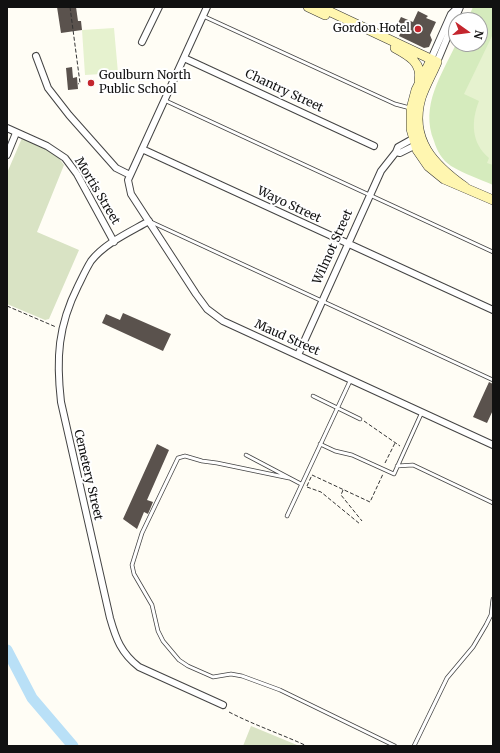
<!DOCTYPE html>
<html>
<head>
<meta charset="utf-8">
<style>
	body { margin:0 }
	#map { position:relative; width:500px; height:753px; overflow:hidden; background:#fffdf5; font-family:Merriweather,serif }
	canvas { display:block }
	.frame { position:absolute; inset:0; border:8px solid #111; pointer-events:none }
	.north { position:absolute; left:448px; top:12px; width:40px; height:40px; box-sizing:border-box; background:#fff; border:1px solid #a0a0a0; border-radius:50%; rotate:104deg; font-size:11px; font-weight:700; line-height:16px; text-align:center; color:#111 }
	.north::after { content:''; display:block; margin:auto; width:14px; height:18px; background:#c4262e; clip-path:polygon(50% 0,100% 100%,50% 72%,0 100%) }
</style>
</head>
<body>
<div id="map">
<canvas width="500" height="753"></canvas>
<div class="frame"></div>
<div class="north">N</div>
</div>
<script>
const c = document.querySelector('canvas').getContext('2d');
c.lineJoin = 'round';
function paint(path, color) {
  c.fillStyle = color;
  c.fill(path, 'evenodd');
}
function stroke(path, color, width, dash) {
  c.strokeStyle = color;
  c.lineWidth = width;
  c.lineCap = dash ? 'butt' : 'round';
  c.setLineDash(dash || []);
  c.stroke(path);
}
function drawText(font, color, halo, rows, align = 'center') {
  c.font = font + ' Merriweather,serif';
  c.lineWidth = 4;
  c.setLineDash([]);
  c.textBaseline = 'middle';
  c.strokeStyle = halo;
  c.fillStyle = color;
  for (const [text, x, y, turn = 0] of rows) {
    c.save();
    c.translate(x, y);
    c.rotate((+turn || 0) * Math.PI / 180);
    c.textAlign = isNaN(turn) ? turn : align;
    if (halo) c.strokeText(text, 0, 0);
    c.fillText(text, 0, 0);
    c.restore();
  }
}
paint(new Path2D(`
	M473,7H493V185C480,179 464,174 451,166C442,160 437,151 434,141C420,106 441,76 456,44H480V20H467Z`), '#d5ebbd');
paint(new Path2D(`
	M22,138L56,154L64,165L37,232L79,250L49,319L45,320L7,304V173Z
	M251,726L297,745L300,746H243Z`), '#d9e3c4');
paint(new Path2D(`
	M114,28L118,73L85,75L82,30Z
	M492,36L493,37V165L487,163L489,158C471,143 471,121 479,101L464,94Z`), '#e6f2cf');
stroke(new Path2D(`
	M7,650L32,698L73,746`), '#b9e0f7', 11);
paint(new Path2D(`
	M57,7H76L78,21H81L82,30L61,33Z
	M418,11L428,16L426,18L436,22L430,35L432,40L429,47L424,48L399,36L401,32L395,29L401,17L413,22Z
	M72,67L73,78L77,77L78,89L68,90L66,68Z
	M123,313L171,334L163,351L102,323L106,314L120,320Z
	M489,382L493,384V410L487,423L473,417Z
	M157,444L169,450L147,500L153,502L148,514L144,512L137,529L123,519Z`), '#5a524d');
const lane = new Path2D(`
	M203,16L395,104L410,108
	M164,100L493,252
	M151,222L493,380
	M313,396L360,419
	M320,444L335,451L352,455L394,474L422,412
	M246,455L301,484
	M397,466L413,465L493,503
	M289,478L217,463L202,461L185,456L178,458L142,533L132,565L134,574L152,605L158,631L163,641L179,660L188,666L213,677L231,674L242,676L280,690L395,746
	M287,516L351,379
	M414,746L447,678L473,647L486,625L491,615L493,599`);
const street = new Path2D(`
	M207,7L128,180L131,194L196,294L207,309L223,321L493,445
	M142,42L159,7
	M36,56L48,88L69,115L116,168L130,175
	M184,58L374,146
	M431,59L451,14L458,7
	M437,62L460,7
	M7,128L47,146L65,158L77,174L114,242
	M142,149L493,310
	M396,152L400,153L418,144
	M7,155L16,133
	M149,221C130,232 105,243 91,261C86,269 82,278 78,286C58,326 56,358 61,402L110,618C116,639 121,653 139,667L223,705
	M298,355L381,171L396,152L398,147L416,137`);
const secondary = new Path2D(`
	M308,7L325,15
	M320,7L437,62C432,74 425,86 421,98C409,140 434,165 465,187
	M395,48C408,55 423,63 419,81
	M430,62L416,90L411,109V129L417,150L428,166L444,179L493,200`);
stroke(lane, '#444', 4.5);
stroke(street, '#444', 8);
stroke(secondary, '#333', 10);
stroke(new Path2D(`
	M70,7L80,83L78,84
	M7,306L56,327
	M364,421L400,446
	M385,463L395,443
	M307,486L312,475L370,502L383,474
	M307,487L321,492L360,524
	M343,490L341,495L362,521
	M229,712C254,725 281,734 307,746`), '#333', 1, [4, 2]);
stroke(lane, '#fff', 3);
stroke(street, '#fff', 6);
stroke(secondary, '#fff6b0', 9);
for (const [x, y, r, color] of [
	[418,29,4,"#c4262e"],
	[91,83,4,"#c4262e"]
]) {
  const dot = new Path2D();
  dot.arc(x, y, r, 0, 2 * Math.PI);
  c.fillStyle = color;
  c.fill(dot);
  stroke(dot, '#fff', 1.5);
}
drawText('12px', '#111', '#fff', [
	["Gordon Hotel",410,29],
	["Goulburn North",99,76,"left"],
	["Public School",99,90,"left"]
], 'right');
drawText('12px', '#111', '#fff', [
	["Chantry Street",284,91,25],
	["Mortis Street",97,191,59],
	["Wayo Street",289,205,25],
	["Wilmot Street",333,247,-66],
	["Maud Street",287,338,24],
	["Cemetery Street",88,475,77]
]);
</script>
</body>
</html>
